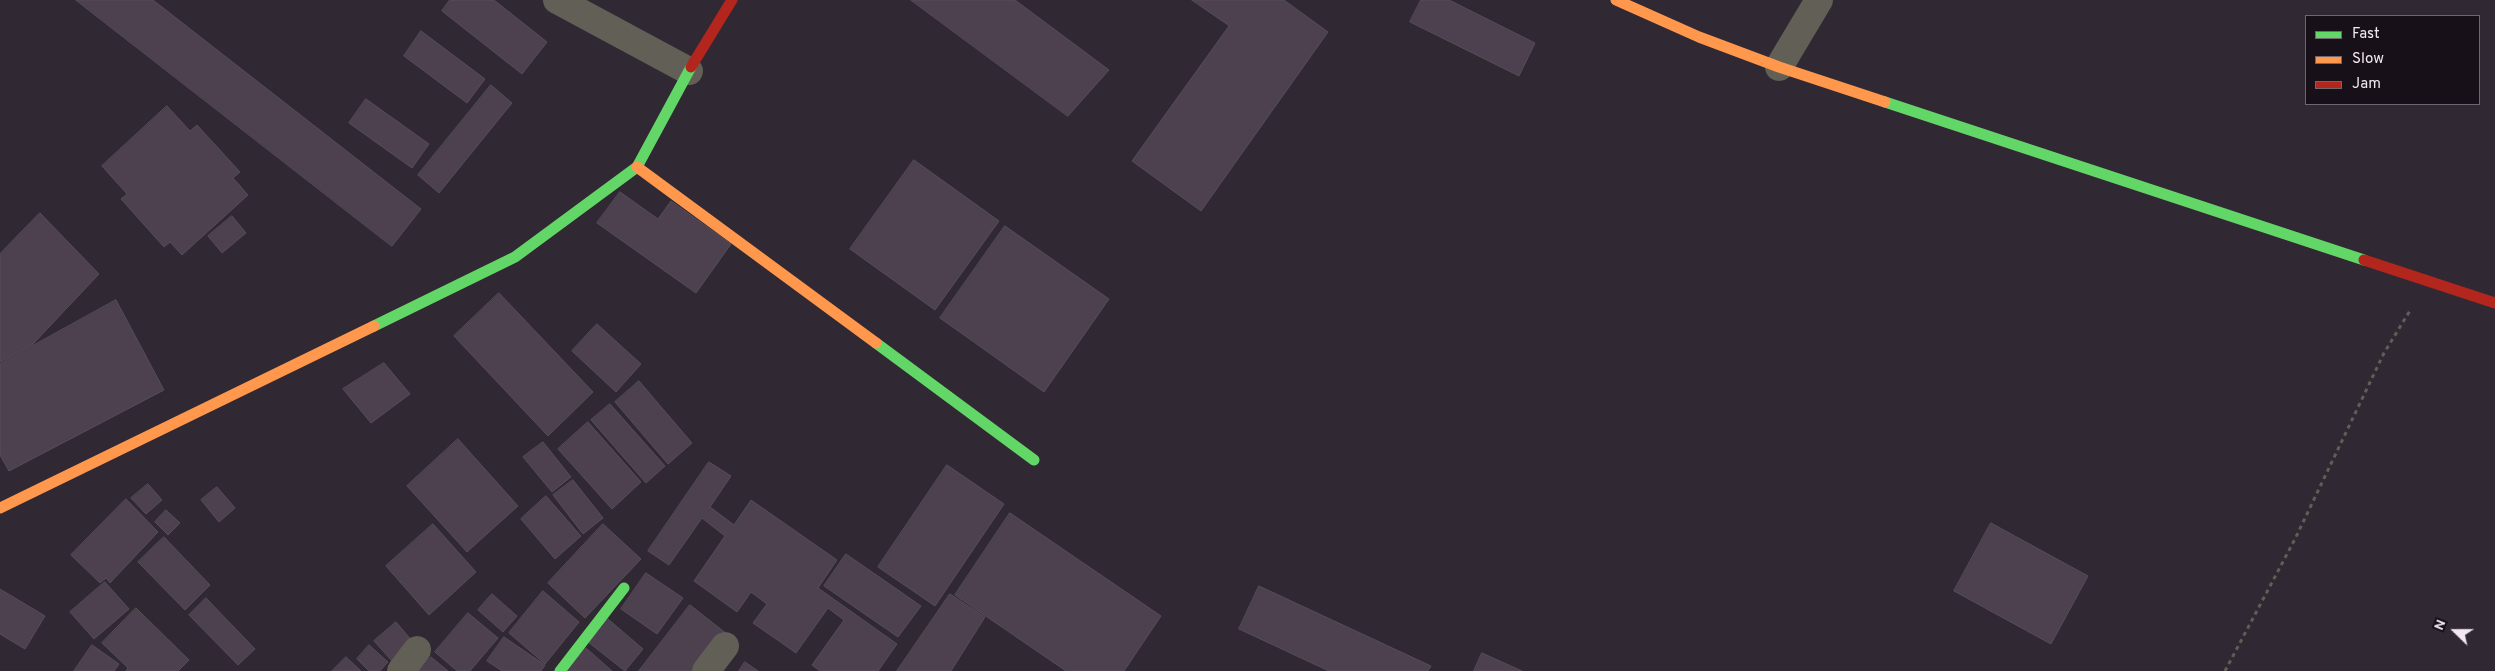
<!DOCTYPE html>
<html>
<head>
<meta charset="utf-8">
<style>
	body { margin:0 }
	#map { position:relative; width:2495px; height:671px; overflow:hidden; background:#302832; font-family:Overpass,sans-serif }
	canvas { display:block }
	.legend { position:absolute; left:2305px; top:15px; width:175px; height:90px; box-sizing:border-box; background:#171018; border:1px solid #6f6670; margin:0; padding:6px 9px; list-style:none; font-size:15px; color:#f2e7f3 }
	.legend li { display:flex; align-items:center; gap:10px; height:25px }
	.legend b { width:25px; border:1px solid #6f6670 }
	.north { position:absolute; left:2430px; top:606px; width:50px; height:50px; -webkit-text-stroke:4px #171018; paint-order:stroke; rotate:292deg; font-size:14px; font-weight:700; line-height:20px; text-align:center; color:#f2e7f3 }
	.north::after { content:''; display:block; margin:auto; width:18px; height:22px; background:#f2e7f3; clip-path:polygon(50% 0,100% 100%,50% 72%,0 100%) }
</style>
</head>
<body>
<div id="map">
<canvas width="2495" height="671"></canvas>
<ul class="legend">
<li><b style="height:6px;background:#63d668"></b>Fast</li>
<li><b style="height:6px;background:#ff974d"></b>Slow</li>
<li><b style="height:6px;background:#b3261e"></b>Jam</li>
</ul>
<div class="north">N</div>
</div>
<script>
const c = document.querySelector('canvas').getContext('2d');
c.lineJoin = 'round';
function paint(path, color) {
  c.fillStyle = color;
  c.fill(path, 'evenodd');
}
function stroke(path, color, width, dash) {
  c.strokeStyle = color;
  c.lineWidth = width;
  c.lineCap = dash ? 'butt' : 'round';
  c.setLineDash(dash || []);
  c.stroke(path);
}
const building = new Path2D(`
	M76,0H153L421,209L392,246Z
	M450,0H494L547,42L522,74L442,11Z
	M911,0H1015L1109,70L1068,116Z
	M1192,0H1284L1328,32L1201,211L1132,161L1229,26Z
	M1421,0H1449L1535,43L1519,76L1410,22Z
	M421,31L485,79L467,103L404,56Z
	M491,85L512,103L439,193L418,175Z
	M366,99L429,144L412,168L349,123Z
	M167,106L190,131L197,125L240,172L233,178L248,195L182,255L170,242L164,247L121,199L127,194L102,166Z
	M914,160L999,221L935,310L850,249Z
	M620,192L658,219L671,201L731,244L696,293L597,223Z
	M40,213L99,274L33,344L0,362V254Z
	M232,216L246,233L222,253L208,236Z
	M1005,226L1109,299L1044,392L940,318Z
	M499,293L593,392L548,436L454,336Z
	M116,300L164,390L9,471L0,455V364Z
	M597,324L641,364L616,392L572,351Z
	M384,363L410,394L371,423L343,389Z
	M639,381L692,443L668,464L615,402Z
	M610,404L665,466L646,483L591,420Z
	M588,422L641,482L612,509L558,449Z
	M458,439L518,506L467,552L407,486Z
	M543,442L571,477L552,492L523,457Z
	M709,462L731,476L710,507L734,525L751,500L837,560L818,588L897,644L878,671H820L812,665L844,620L828,608L796,653L753,623L767,604L751,592L737,612L694,581L725,536L702,518L669,565L648,551Z
	M947,465L1004,504L935,606L878,567Z
	M573,480L603,518L583,534L553,495Z
	M148,484L162,500L146,514L131,498Z
	M217,487L235,508L219,522L201,500Z
	M546,496L581,536L555,559L521,519Z
	M126,499L158,532L110,583L106,578L100,583L71,555Z
	M166,510L180,523L168,535L155,522Z
	M1010,513L1161,616L1124,671H1066L955,595Z
	M1991,523L2088,576L2051,644L1954,591Z
	M433,524L476,572L429,615L386,566Z
	M603,524L641,559L585,618L548,583Z
	M164,537L210,585L185,610L138,562Z
	M846,554L921,606L898,637L824,586Z
	M646,573L683,598L657,634L621,609Z
	M105,582L129,609L94,639L70,612Z
	M1259,586L1431,666L1428,671H1329L1239,629Z
	M0,589L45,616L25,649L0,634Z
	M543,591L579,622L545,664L509,633Z
	M492,594L517,616L503,632L478,610Z
	M950,594L985,617L951,671H897Z
	M206,598L255,649L238,665L189,615Z
	M690,605L727,634L699,671H639Z
	M136,608L189,660L178,671H126L128,668L102,643Z
	M468,613L498,638L470,671H457L435,652Z
	M608,619L643,649L625,671L588,642Z
	M396,622L413,642L392,661L374,641Z
	M504,637L545,665L541,671H502L487,661Z
	M92,645L119,664L114,671H74Z
	M369,645L388,662L380,671H369L357,659Z
	M586,648L612,671H567Z
	M1482,653L1522,671H1474Z
	M346,657L361,671H332Z
	M431,657L448,671H419Z
	M745,662L758,671H739Z`);
paint(building, '#4d414f');
stroke(building, '#554e57', 1);
stroke(new Path2D(`
	M2225,671L2295,539L2384,353L2411,309`), '#605e57', 3, [4, 4]);
stroke(new Path2D(`
	M557,0L689,71
	M1779,67L1819,0
	M401,671L417,650
	M706,671L725,646`), '#625f56', 28);
stroke(new Path2D(`
	M1885,102L2364,260
	M374,326L515,257L637,167L691,67
	M876,343L1034,460
	M560,671L624,588`), '#63d668', 11);
stroke(new Path2D(`
	M1616,0L1699,37L1779,67L1885,102
	M637,167L876,343
	M0,508L374,326`), '#ff974d', 11);
stroke(new Path2D(`
	M691,67L732,0
	M2364,260L2495,303`), '#b3261e', 11);
</script>
</body>
</html>
